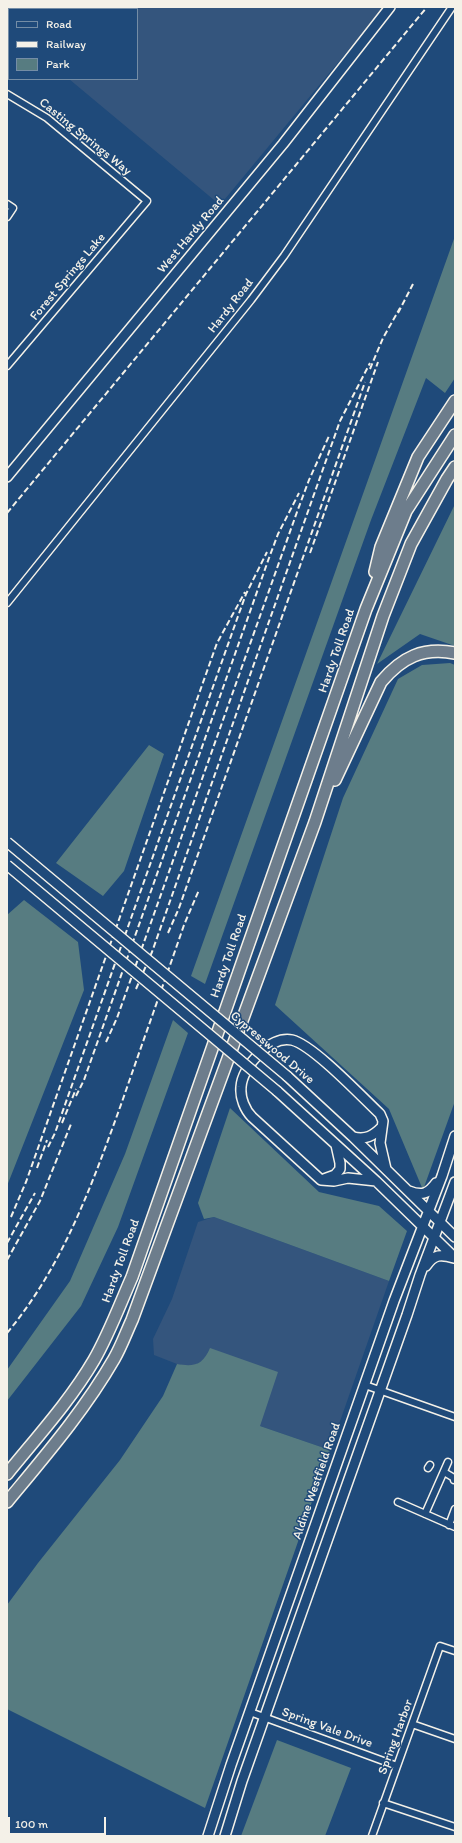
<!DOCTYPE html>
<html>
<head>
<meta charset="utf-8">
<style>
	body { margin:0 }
	#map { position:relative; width:462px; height:1843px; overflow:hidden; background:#1f4a7a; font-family:Itim,sans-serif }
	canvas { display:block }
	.frame { position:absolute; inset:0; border:8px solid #f4f1e8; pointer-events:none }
	.legend { position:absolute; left:8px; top:8px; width:130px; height:72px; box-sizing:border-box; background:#1f4a7a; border:1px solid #748da6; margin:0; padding:5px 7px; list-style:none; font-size:12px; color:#f4f1e8 }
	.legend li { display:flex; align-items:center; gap:8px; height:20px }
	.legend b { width:20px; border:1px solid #748da6 }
	.scale { position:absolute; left:8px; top:1817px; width:98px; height:18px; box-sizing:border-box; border:2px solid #f4f1e8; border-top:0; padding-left:5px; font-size:12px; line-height:14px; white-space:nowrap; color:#f4f1e8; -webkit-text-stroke:3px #1f4a7a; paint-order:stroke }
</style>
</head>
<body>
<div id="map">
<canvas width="462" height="1843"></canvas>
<div class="frame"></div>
<ul class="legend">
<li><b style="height:5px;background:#1f4a7a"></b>Road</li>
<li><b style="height:5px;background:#f4f1e8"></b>Railway</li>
<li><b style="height:11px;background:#577c81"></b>Park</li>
</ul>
<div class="scale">100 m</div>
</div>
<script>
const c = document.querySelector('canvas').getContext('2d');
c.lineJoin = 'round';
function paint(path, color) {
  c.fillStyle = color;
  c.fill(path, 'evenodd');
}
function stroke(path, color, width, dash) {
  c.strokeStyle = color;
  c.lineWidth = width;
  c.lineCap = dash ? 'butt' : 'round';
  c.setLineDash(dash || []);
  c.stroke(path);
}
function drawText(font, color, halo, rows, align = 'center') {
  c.font = font + ' Itim,sans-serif';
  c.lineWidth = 3;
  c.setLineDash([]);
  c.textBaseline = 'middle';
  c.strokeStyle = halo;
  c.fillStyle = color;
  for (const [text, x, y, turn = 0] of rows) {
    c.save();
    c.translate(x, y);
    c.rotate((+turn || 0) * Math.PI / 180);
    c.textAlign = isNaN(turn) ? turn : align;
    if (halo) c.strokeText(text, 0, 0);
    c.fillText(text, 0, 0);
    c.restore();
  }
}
paint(new Path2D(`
	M79,7H384L220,205L69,79H137V9H77Z
	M214,1217L389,1281L330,1450L260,1426L206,1359L191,1367L177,1364L154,1355L153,1339L172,1299L198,1222Z`), '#34557d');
paint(new Path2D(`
	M455,236V378L445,393L426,378L371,520L205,984L191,976Z
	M455,504V646L420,634L377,664Z
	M450,663L455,665V1101L423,1190L389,1109L275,1005L343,798L398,679L422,665Z
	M149,745L164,754L124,871L103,896L56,863Z
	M24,900L78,942L84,990L7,1186V915Z
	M173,1020L188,1033L118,1227L81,1306L7,1401V1370L70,1281L125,1154Z
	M230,1108L319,1192L379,1206L407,1231L389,1281L214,1217L204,1219L198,1203Z
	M210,1348L278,1372L260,1426L330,1450L205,1808L7,1709V1605L38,1563L120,1460L163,1396L177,1364C194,1367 203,1365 210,1348Z
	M277,1740L351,1768L325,1836H241Z`), '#577c81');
const street = new Path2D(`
	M14,9L15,7
	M7,18L9,15
	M7,94L47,118L147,201L7,366
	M7,204L13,208L7,217
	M7,603L251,300L284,256L452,7
	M365,1385L455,1417
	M428,1468L430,1465
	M444,1472L454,1478V1480
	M398,1502L455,1527
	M425,1514L448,1462
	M449,1525L455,1509
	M250,1712L397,1766
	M412,1724L455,1739
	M383,1803L455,1827
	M372,1836L440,1646L455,1651`);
const secondary = new Path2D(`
	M7,477L283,144L390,7
	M287,1076L353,1137L455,1237
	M277,1091L376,1181L455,1258
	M353,1137C366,1140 373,1136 382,1127
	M324,1179L335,1175L340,1169V1163L336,1145
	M376,1181L348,1178L334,1181L321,1180L252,1117C245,1110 240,1098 241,1087C242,1067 270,1035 292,1040C313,1045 362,1097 380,1114L383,1121L380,1143L386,1169
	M409,1191C422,1196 428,1194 436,1183
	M426,1266C434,1254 441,1254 454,1258
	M208,1836L231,1765L394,1301L442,1176L455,1136
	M225,1836L242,1781L407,1315L420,1275L455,1182`);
const highway = new Path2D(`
	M375,572L381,547L418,457L455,401
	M335,780L381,682C402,657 423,647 455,653
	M7,1474C37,1437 70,1401 94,1360C109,1334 120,1304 132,1277L366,609L406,511L455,435
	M7,1502C45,1456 84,1411 114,1359C121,1347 126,1333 132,1320L315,822L383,616L411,544L447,479L455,467`);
stroke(street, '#f4f1e8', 9);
stroke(secondary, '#f4f1e8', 12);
stroke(highway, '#f4f1e8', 14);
stroke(street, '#1f4a7a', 6);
stroke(secondary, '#1f4a7a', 9);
stroke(highway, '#6d7d8c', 11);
stroke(new Path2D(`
	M398,313L413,284
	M370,369L383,338L400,308
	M7,513L427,7
	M310,553L378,362
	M168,933L179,908L365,382
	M136,989L152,952L340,421L370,363
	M106,1042L117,1018L297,512L309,480L329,436
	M76,1096L84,1080L269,558L278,534L299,493
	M62,1123L76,1089
	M48,1147L55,1133L237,619L246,594L267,552
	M37,1168L47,1140
	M11,1217L26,1182L217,643L245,592
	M7,1243L35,1193
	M7,1260L40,1201L71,1124
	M7,1333C64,1265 93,1182 123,1099C143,1041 164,983 184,925L199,890`), '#f4f1e8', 2, [6, 3]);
const secondaryBridge = new Path2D(`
	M7,842L287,1076
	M7,865L277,1091`);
stroke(secondaryBridge, '#f4f1e8', 12, []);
stroke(secondaryBridge, '#1f4a7a', 9);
drawText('13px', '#f4f1e8', '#1f4a7a', [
	["Casting Springs Way",85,137,39],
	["West Hardy Road",191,235,-50],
	["Forest Springs Lake",68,277,-50],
	["Hardy Road",231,306,-52],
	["Hardy Toll Road",337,651,-71],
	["Hardy Toll Road",229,956,-71],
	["Cypresswood Drive",272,1048,40],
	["Hardy Toll Road",121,1261,-70],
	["Aldine Westfield Road",317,1481,-71],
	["Spring Vale Drive",327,1728,20],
	["Spring Harbor",396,1737,-70]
]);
</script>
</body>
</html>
